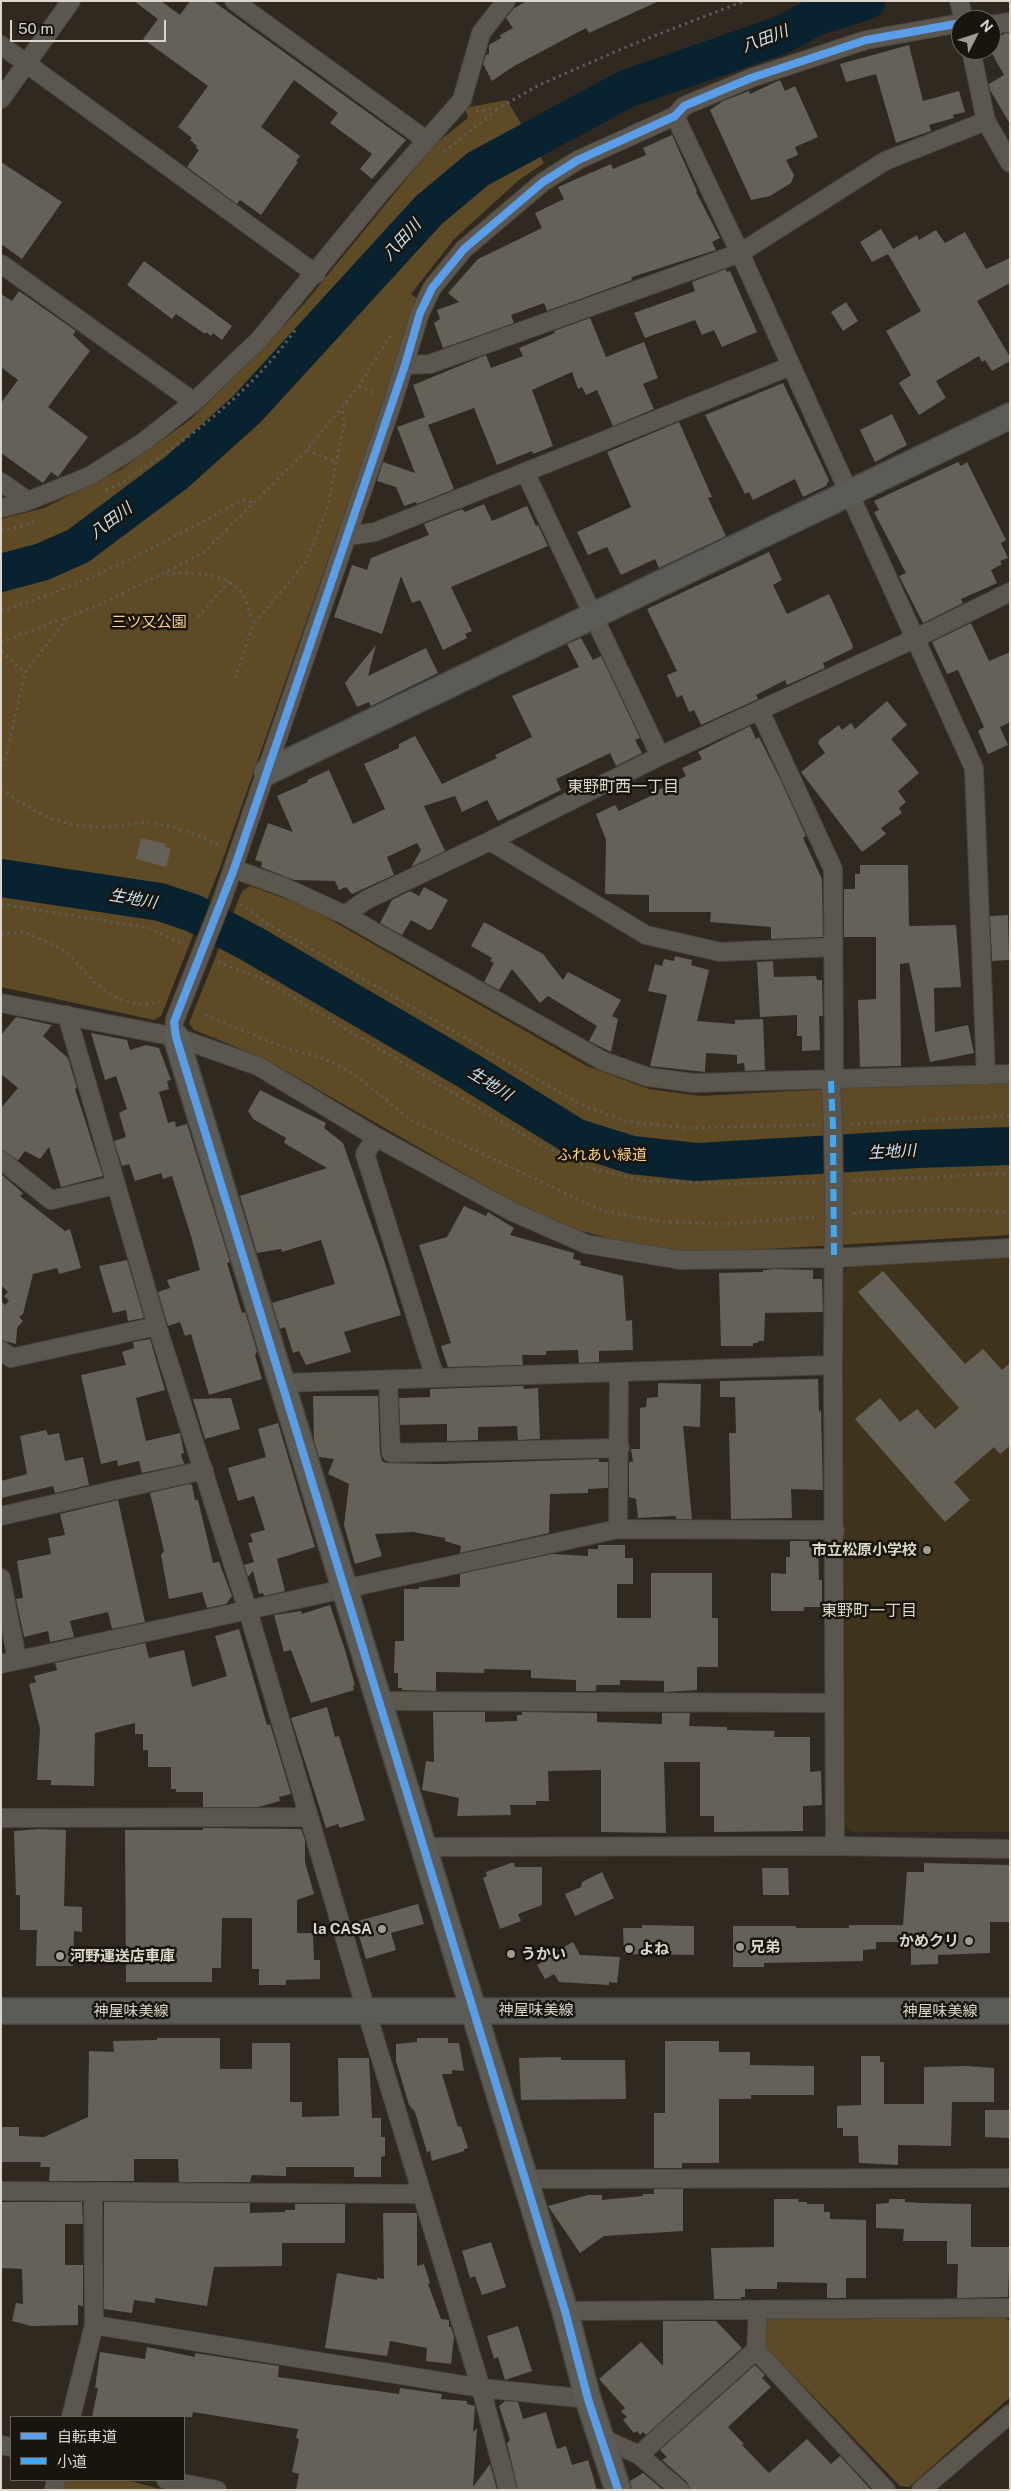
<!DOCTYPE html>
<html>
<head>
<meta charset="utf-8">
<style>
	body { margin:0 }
	#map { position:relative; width:1011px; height:2491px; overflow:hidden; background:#2f291f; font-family:"Public Sans","Noto Sans JP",sans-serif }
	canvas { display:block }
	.frame { position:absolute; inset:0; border:2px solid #ddd7cb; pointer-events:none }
	.legend { position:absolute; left:10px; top:2416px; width:175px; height:65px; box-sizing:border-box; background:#19150c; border:1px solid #676358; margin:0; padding:6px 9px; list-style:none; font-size:15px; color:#ddd7cb }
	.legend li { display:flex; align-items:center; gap:10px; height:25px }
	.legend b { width:25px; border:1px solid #676358 }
	.north { position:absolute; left:951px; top:10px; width:50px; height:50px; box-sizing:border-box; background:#19150c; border:1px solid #676358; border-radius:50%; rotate:49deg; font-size:14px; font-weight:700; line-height:20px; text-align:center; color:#ddd7cb }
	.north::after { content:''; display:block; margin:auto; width:18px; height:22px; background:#a09a8f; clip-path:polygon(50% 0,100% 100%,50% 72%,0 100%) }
	.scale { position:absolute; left:10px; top:20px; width:156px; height:22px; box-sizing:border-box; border:2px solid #ddd7cb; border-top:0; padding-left:6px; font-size:15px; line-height:18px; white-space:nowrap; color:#ddd7cb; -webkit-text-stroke:4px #19150c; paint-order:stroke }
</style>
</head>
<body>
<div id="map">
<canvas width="1011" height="2491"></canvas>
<div class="frame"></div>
<ul class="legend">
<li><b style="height:6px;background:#5a9eea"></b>自転車道</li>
<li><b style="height:6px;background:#3fa9f5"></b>小道</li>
</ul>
<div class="north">N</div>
<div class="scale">50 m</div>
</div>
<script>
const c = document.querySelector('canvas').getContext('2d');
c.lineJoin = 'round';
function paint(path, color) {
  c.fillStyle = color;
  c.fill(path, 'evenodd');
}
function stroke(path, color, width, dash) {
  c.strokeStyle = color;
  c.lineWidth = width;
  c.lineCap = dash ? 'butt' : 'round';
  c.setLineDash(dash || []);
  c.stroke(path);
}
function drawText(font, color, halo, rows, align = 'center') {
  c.font = font + ' "Public Sans","Noto Sans JP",sans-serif';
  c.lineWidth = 5;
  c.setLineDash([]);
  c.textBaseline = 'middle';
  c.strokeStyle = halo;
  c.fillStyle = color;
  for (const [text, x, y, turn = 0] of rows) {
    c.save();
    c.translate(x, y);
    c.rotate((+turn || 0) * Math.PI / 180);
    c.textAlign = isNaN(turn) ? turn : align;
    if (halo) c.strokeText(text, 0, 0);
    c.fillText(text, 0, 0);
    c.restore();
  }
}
paint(new Path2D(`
	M1010,1256V1832H853L845,1827L843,1273L850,1265Z`), '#3f331c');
paint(new Path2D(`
	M507,100L544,163L519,180L454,239L411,294L419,300L221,865L161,1016L154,1020L1,987V519L44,508L120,470L190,420L249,363L304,304L434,145L468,118L465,108Z
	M250,886L308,907L587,1066L649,1089L700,1096L1010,1079V1235L698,1253L619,1241L578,1230L524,1208L263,1058L194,1030L189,1023L242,891Z
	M1006,2318L1010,2322L1009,2398L909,2487L900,2486L762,2343V2325L769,2319Z
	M65,2480H127L164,2490H63Z`), '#5e4b26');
stroke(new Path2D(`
	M1,573L42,562L78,546L177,472L247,409L429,210L478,169L626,89L781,35L817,16L866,1
	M1,878L160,902L193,913L252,944L467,1070L575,1137L632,1155L697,1162L918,1149L1010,1146`), '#082230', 38);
paint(new Path2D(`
	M134,1H161L180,15L190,1H213L406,140L372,179L360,169L372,154L330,123L338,113L294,80L261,127L300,156L296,161L298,162L261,215L240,200L237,204L187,167L199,150L196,148L197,146L190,140L192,138L178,127L208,86L143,39L158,19Z
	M527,1H659L589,33L586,28L514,66L492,81L483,64L486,55L489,54V45L501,38L500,35L513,28L506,18L514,8Z
	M1006,33H1010V124L990,90L989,84L1004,75L991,52V41Z
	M909,45L923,101L959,91L965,112L953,115L954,118L929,125L931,131L896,143L876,74L846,82L840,64Z
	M780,80L785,91L795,86L818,137L795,147L798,155L786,160L794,175L791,183L770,196L751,200L710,110L723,101L744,93L749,91L750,94Z
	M672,135L697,191L696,192L720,238L712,242L716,250L635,276L631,278L632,280L547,311L544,303L511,315L514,323L443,348L434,323L440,319L437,310L459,302L448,293L478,259L542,228L535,213L564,199L558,187L611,164L613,169L646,155L643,148Z
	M1,162L62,202L22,259L1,244Z
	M881,229L893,249L917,235L919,240L936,230L945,243L965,232L986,269L1010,258V283L977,301L1010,357V361L992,371L985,360L982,362L979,356L936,381L946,398L919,415L899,383L911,375L886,331L921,311L888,254L872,262L860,242Z
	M144,261L232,326L222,340L213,333L211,336L206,332L205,334L176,314L172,319L127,285Z
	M726,269L727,272L730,271L757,332L722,347L714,330L702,335L695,320L645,338L634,313L695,291L692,282Z
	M19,291L76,331L73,335L90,351L48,407L88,437L58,477L51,472L43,483L1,453V403L18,380L1,367V294L12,301Z
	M846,302L858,321L843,331L831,312Z
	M590,318L606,357L644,342L658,378L643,384L654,409L613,426L597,390L586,395L582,387L578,389L572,372L532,390L553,446L533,454L532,451L497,465L474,408L428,425L454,489L417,504L416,502L404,506L396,487L377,481L383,462L415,473L397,427L425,417L413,385L486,355L491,368L523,356L519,348L555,333L554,331Z
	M783,383L829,480L826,486L803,497L795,479L753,500L749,492L745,494L705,415Z
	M892,414L907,445L875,462L860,430Z
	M679,422L712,497L708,498L726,536L659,568L655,559L621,575L607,547L588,555L577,532L631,507L607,452Z
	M958,462L961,466L967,462L1006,540L1001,543L1008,558L1000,561L1002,564L991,570L997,583L961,599L963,603L923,623L899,576L906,573L874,512L879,510L874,501Z
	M484,504L492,521L527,506L536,526L538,525L548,546L451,587L472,631L465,634L467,638L443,650L420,600L412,603L401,576L382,634L334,617L352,565L367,570L371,558L429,535L424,524L462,509L465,512Z
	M769,552L782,580L773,585L787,614L829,594L853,646L852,649L823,663L825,668L787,685L785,680L756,695L758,699L701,725L694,710L689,712L682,695L677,698L667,675L677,671L647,609Z
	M971,623L989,661L1010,652V722L1000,727L1008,745L988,754L978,731L984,727L958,670L947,674L932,642Z
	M581,638L593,660L601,656L640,738L635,740L642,753L616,766L610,753L556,779L561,790L498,821L487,800L462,812L455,796L424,806L445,851L411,867L421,850L417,843L387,857L394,875L352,894L346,887L339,890L335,881L294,880L261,867L262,862L255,860L268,823L293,832L277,796L308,782L307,780L329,770L353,824L385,809L364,764L399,748V744L415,736L442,784L497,758L495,755L532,737L512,696L579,667L567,644Z
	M376,645L368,676L426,648L438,673L371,706L369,702L357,707L345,683Z
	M887,701L907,725L891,739L919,773L898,791L906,802L899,808L902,813L881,828L886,834L862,852L801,772L825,753L818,743L820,739L839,725L842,730L851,723L855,729Z
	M750,726L756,739L759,737L781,781L806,836L803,838L822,879L823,937L771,939V927L710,922L711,912H649V895L605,894L606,840L596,814L615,805L619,811L657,793L656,791L686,776L682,768L702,759L698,752Z
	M141,838L166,844L165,847L171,849L166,867L136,859Z
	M860,865H908L909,926L956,925L961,987L934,988L935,1032L968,1025L974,1053L930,1062L909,963L900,964L901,1066L860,1067L858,1000L876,999V937H844V889H855V874H860Z
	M424,887L448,900L432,929L429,930L411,920L402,935L380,923L392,900L410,891L419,896Z
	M1008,915L1009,960L992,961L990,916Z
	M484,922L543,954L563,980L568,972L621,1000L612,1016L618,1019L611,1052L589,1041L597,1026L548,996L540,1003L512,969L499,990L484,982L494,963L490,961L492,958L471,946Z
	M675,956L692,960L691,965L709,970L697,1021L735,1024V1020L763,1019L765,1070L745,1071L744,1063L737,1064V1055L706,1053L705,1072L650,1066L667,995L648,991L655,964L662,966L664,959L674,961Z
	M773,961L774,977L816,976L817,980H822L823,1016H819L820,1050L802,1051V1036H797V1015L760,1017L757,962Z
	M16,1017L52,1025L43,1036L68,1058L77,1088L75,1089L103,1176L61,1187L49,1147L40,1159L25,1151L18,1160L1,1150V1108L18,1088L1,1074V1035Z
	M91,1033L127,1040L130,1050L146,1045L159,1048L171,1080L167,1081L169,1089L159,1092L168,1123L175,1121L176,1127L187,1124L230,1262L227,1263L242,1313L245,1312L257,1351L255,1355L262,1379L209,1395L191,1334L185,1336L180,1322L168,1326L158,1292L170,1288L167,1280L200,1270L191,1236L172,1176L163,1179L161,1173L135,1181L129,1164L122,1166L114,1141L126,1137L119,1113L127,1109L116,1076L105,1080Z
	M260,1090L326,1123L324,1128L343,1143L385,1263L401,1315L344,1332L351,1352L306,1365L299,1351L293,1353L285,1327L280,1329L272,1303L335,1284L321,1240L282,1252L281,1249L257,1253L240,1196L327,1168L284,1143L286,1138L253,1119L248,1111Z
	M1,1174L23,1193L20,1196L65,1231L70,1229L81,1268L59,1274L57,1268L33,1274L23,1314L19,1317L23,1321L17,1328L16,1344L1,1340V1301L5,1305L9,1301L4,1296L8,1292L1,1285Z
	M464,1206L486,1216L488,1212L514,1228L510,1235L574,1253L573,1259L581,1261L580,1265L623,1276L626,1321L632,1320L633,1350L599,1351V1362L579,1363L578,1350L546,1351V1355H522L523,1365L448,1367L441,1346L451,1343L419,1245L447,1237Z
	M127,1260L144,1318L128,1321L126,1310L113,1313L99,1266Z
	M774,1269L813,1270V1279H822L823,1312L765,1313L764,1341H758V1343H753V1346H721L719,1273L763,1272V1270Z
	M883,1271L965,1364L983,1349L1002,1370L1010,1363V1446L1000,1454L994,1447L954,1482L970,1500L945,1522L855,1419L880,1398L900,1422L917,1409L935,1429L959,1408L858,1292Z
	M150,1339L165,1390L136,1398L146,1441L180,1433L184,1453L181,1454L184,1464L142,1473L139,1461L118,1466L117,1460L101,1464L81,1375L126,1365L122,1352L134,1348L133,1342Z
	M818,1379L819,1412L821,1410L823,1490L791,1489L792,1518L731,1519L729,1433H736L735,1397H720V1381Z
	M658,1383L701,1384L700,1427L683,1426L692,1519H676V1516L638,1518L636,1499L629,1497V1462H633L631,1449H640V1408L646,1407L647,1398L658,1397Z
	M523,1386L524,1389L538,1388L540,1439L518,1440L517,1426L478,1427V1440L447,1441V1424L400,1425L399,1398L430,1397V1389Z
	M313,1396H378L380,1453L382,1461L386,1463L440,1464L599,1459V1462H608V1488L588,1489V1493L550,1494L549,1533L460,1553L461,1546L445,1541V1538L413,1532L375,1534L382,1556L355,1564L344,1525L349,1484L328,1474L334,1459L319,1457L314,1441Z
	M231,1398L240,1429L205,1439L193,1399Z
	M278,1423L315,1547L277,1559L285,1591L264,1596L263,1593L259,1594L253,1571L248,1577L244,1565L254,1562L248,1543L253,1542L250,1534L265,1530L254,1496L238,1501L228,1468L266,1457L258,1429Z
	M46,1430L48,1435L59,1433L65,1461L83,1457L89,1485L55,1493L53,1486L1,1498V1481L27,1474L20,1436Z
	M189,1484L192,1485L195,1500H198L213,1563L219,1562L232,1596L226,1604L207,1608L202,1592L169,1599L161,1555L164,1551L150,1493Z
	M118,1500L145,1622L112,1629L108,1612L70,1621L74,1637L50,1642L48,1631L24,1637L16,1599L23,1598L17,1561L51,1554L48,1538L65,1535L60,1514Z
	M790,1541H809V1547H818L819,1580H822V1607H804V1611H771V1573L786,1574V1557H790Z
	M598,1545H625V1558H633V1584H617V1618H651V1573H712V1618H718V1667H697V1690L664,1692V1681L620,1680V1685H596V1691H576V1680L531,1678V1670L484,1669V1673L436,1672V1691L402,1690V1688H398V1673H394L395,1641H404V1589H419V1587H460V1574L552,1554L588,1556V1549H598Z
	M330,1605L345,1650L355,1685L353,1686L354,1690L311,1703L291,1650L284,1652L274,1615L301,1611L302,1614Z
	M239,1629L267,1725L270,1724L291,1794L279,1797L280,1801L258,1807H203V1792H176V1789H171V1767H148V1750H143V1734H135V1723L95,1733L94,1786L51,1785V1780H37L40,1729L29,1684L36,1682L34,1676L57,1670L55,1663L145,1643L149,1658L184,1650L192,1687L227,1676L215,1636Z
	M327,1707L335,1737L339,1736L365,1820L340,1828L338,1824L326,1828L291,1718Z
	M433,1712H485V1722L517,1721V1715H522V1712L597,1713V1722L662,1724V1713H690L689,1726L727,1727V1730L775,1731L774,1737H810V1772L821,1771L822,1805L803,1806V1831L714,1832V1816H700V1762H664L666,1833L601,1832V1770L548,1771L549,1801H536V1805H510L511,1815L457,1816L459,1798L422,1790L426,1761L434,1762Z
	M203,1828L301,1829L305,1840V1862L314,1894L297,1900V1933H313L314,1960H320V1979L286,1980V1985H259V1969H252V1918H222L221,1968H212V1982H126L125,1830H203Z
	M39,1829L66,1830L64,1906L82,1907V1932L74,1931L73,1966H36L37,1930H20V1895H16L14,1831Z
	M511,1863H514L515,1867H542V1905L518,1914L521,1921L500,1929L483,1878L487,1876L486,1872Z
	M924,1863L1010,1865V1922H990V1953L938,1955V1964L911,1965V1942H876V1949L863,1950V1961L764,1963V1967H733V1926H796V1928H849V1925H903L907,1872H924Z
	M762,1868H788L789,1895H763Z
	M602,1872L614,1898L575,1916L565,1894L581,1887L582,1882Z
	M418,1904L424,1924L391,1933L396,1950L366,1959L355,1922Z
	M642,1925L694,1926V1955L624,1954L623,1928H642Z
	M573,1942L580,1955L620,1957L617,1983L609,1982V1985L559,1982L554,1974L545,1979L537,1965L541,1963L540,1960Z
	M157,2038H220V2069H252V2043H290V2102H302V2117L339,2116L338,2058H369L372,2118H381V2137H385V2156L381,2157V2177H354V2167H286V2176L252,2175L250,2182H179L178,2159H134V2181H49L50,2167H40L41,2162H1V2127H19V2136L44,2137L88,2117L89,2051L114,2052L113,2041L157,2040Z
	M417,2038H448V2043H459L464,2071L452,2070V2074H442L458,2127L461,2126L468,2148L464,2149V2151L432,2161L430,2151L427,2152L415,2112L409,2105L396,2061V2044L417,2042Z
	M665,2041H719V2052H750V2065L814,2066V2095H751V2099H719V2163H682V2168H654V2113H665Z
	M861,2056H880V2062H884V2104H924V2067L967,2066L994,2068V2102H952L951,2146L898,2145V2165L859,2163L858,2136H843V2128H837V2106L861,2105Z
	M561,2057V2060H625L626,2099L521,2100L519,2058Z
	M985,2110H1009L1010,2138L985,2137Z
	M654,2189H683V2231L604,2236L580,2253L548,2206L588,2195H602V2200L643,2196V2194H654Z
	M774,2199H799L798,2202H807V2204H824V2212H830V2219L866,2220V2278H846V2298H827V2283L777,2282V2289H745V2297H741V2299H714L711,2248L774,2247Z
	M889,2199H905V2202L921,2203L971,2204V2247H1010L1008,2297L957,2298L958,2264H947V2241H903L904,2229L876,2228V2204L889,2203Z
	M1,2202H82L83,2224H65V2265H83V2306L78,2305V2325L31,2326L12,2321L16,2303L23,2304L22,2269L1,2268Z
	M104,2202L250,2203V2213L285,2212V2210H295V2204H345V2243H282V2266L214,2267L207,2306L155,2298V2303L134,2300L132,2313L104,2309Z
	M383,2213H417V2266L424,2264L430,2283L428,2284L441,2319L449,2320V2327H451L454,2337L451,2364L426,2361L427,2348L390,2341L387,2356L325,2348L337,2273L377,2280V2278L384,2279Z
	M491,2242L506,2287L482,2295L475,2276L470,2278L462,2251Z
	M663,2321H716L742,2348L646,2435L643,2432L640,2435L637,2431L634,2433L623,2420L627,2417L621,2411L625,2408L599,2379L641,2342L663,2366Z
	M518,2326L532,2371L505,2380L498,2357L494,2359L487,2336Z
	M147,2347L195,2357V2353L279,2366L278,2377L399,2394L400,2388L442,2394L441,2399L467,2401V2404L475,2406L473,2432L477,2428L473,2487L490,2464L497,2490H296L299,2474L292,2472L299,2439L296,2438L298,2429L193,2412L192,2417H92L98,2388H95L100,2352L145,2359Z
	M755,2365L765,2375L762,2378L771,2387L728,2427L744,2444L742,2445L769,2473L807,2439L831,2464L840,2456L871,2490H690L687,2482L662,2460L667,2457L660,2450Z
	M505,2401L518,2402L523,2419L546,2412L557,2449L566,2446L572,2465L588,2460L597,2490H518L507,2443L510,2440L499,2406Z
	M643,2473L663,2490H632L630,2481Z`), '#656158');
const street = new Path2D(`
	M234,1L426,140
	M959,1L964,20
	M991,25L1010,22
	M1,45L316,274
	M971,50L986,121L1010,163
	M1,99L71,1
	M675,116L740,253L974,768L986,1076
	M1,264L194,402
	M405,365L430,364L740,253L885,161L986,121
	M525,472L660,756
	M1,482L28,501
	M1,508L28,501L90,476L142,443L194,402L259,340L381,192L462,100L481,33L506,1
	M347,536L375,532L791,366
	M760,711L833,869L834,1081
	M490,841L646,935L720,952L832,947
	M234,869L284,887L345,915L603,1061L648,1077L694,1083L1010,1074
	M222,900L393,401L420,313L432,288L464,249L543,182L578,160L675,116L684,106L751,78L866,40L961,23
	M345,915L366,900L490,841L660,756L914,639L1010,592
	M1,1003L176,1037L258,1066L376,1137L511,1211L586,1244L681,1260L834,1258L1010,1248
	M67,1015L157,1326L248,1611L366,2010L481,2388L508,2490
	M831,1081L833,1128
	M376,1137L365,1154L435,1378
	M1,1160L51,1200L115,1185
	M834,1191L833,1365L835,1846
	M1,1350L11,1358L157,1326
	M388,1380L391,1453L620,1448
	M282,1383L833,1365
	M1,1516L204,1470
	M618,1529L619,1372
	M1,1578L17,1659
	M1,1664L618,1529L835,1530
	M379,1701L833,1703
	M1,1818L308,1817
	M423,1847L835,1846L1010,1849
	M525,2179L1010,2178
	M1,2191L422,2194
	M565,2311L1010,2308
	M94,2325L481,2388L588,2399
	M756,2350L758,2310
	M71,2417L94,2325L93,2192
	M602,2438L639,2455L680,2490
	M1,2445L11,2447
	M639,2455L756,2350L886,2490
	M166,2480L217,2490
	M54,2490L56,2480
	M921,2490L1010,2414`);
const secondary = new Path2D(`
	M267,772L1010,416
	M176,1037L525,2179L565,2311L588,2399L618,2490
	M1,2011H1010`);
stroke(street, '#4a453c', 20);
stroke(secondary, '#4a453c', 28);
stroke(new Path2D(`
	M476,111L499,108L539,85L631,45L744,1
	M444,152L499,108
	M359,386L377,394
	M307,450L335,462
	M106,490L118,485C187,440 247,397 296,329
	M1,531L26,525L36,520
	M166,573C191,574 222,570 240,591C247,599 250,615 253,625
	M1,611C87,585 165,542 243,500L254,502
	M198,617L229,581
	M1,642L97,606L203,553L307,450L359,386L393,331
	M1,651L25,673
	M235,678L253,625L305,563L327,510L344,424L342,407
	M1,766L5,760L25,673L67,618
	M1,789C32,812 57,825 95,827C112,828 129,823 145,823C171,823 199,836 222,846
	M1,904L149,928L183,944
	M240,904L268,924L580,1104L624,1121L686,1128L815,1125
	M1,934L25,932L66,951L97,985L120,1000L143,1005L160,1002
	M218,962L261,978L532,1140L587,1167L645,1181L728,1184L816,1182
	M205,1015L281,1046L325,1059L355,1075L411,1120L603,1211L663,1222L725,1224L814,1217
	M851,1124L1010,1116
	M853,1181L1010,1173
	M853,1213L943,1209L1010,1212`), '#5f5b54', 3, [2.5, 4]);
stroke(street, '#5b574f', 18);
stroke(secondary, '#5b5c57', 25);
const streetBridge = new Path2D(`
	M174,1022L222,900
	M833,1128L834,1191`);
stroke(streetBridge, '#4a453c', 20, []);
stroke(streetBridge, '#5b574f', 18);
stroke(new Path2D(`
	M831,1081L833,1128L834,1258`), '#3fa9f5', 6, [12, 6]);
stroke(new Path2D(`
	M618,2490L588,2399L565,2311L525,2179L176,1037L174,1022L234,869L405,365L420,313L432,288L464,249L543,182L578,160L675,116L684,106L751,78L866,40L961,23`), '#5a9eea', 8);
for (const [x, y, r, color] of [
	[927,1550,5,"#a09a8f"],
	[382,1929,5,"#a09a8f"],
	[969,1941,5,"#a09a8f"],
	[740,1947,5,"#a09a8f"],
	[629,1949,5,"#a09a8f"],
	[511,1954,5,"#a09a8f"],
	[60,1956,5,"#a09a8f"]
]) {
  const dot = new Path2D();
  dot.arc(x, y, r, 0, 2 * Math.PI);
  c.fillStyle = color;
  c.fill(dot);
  stroke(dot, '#19150c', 2);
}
drawText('15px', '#fed283', '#19150c', [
	["三ツ又公園",149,622],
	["ふれあい緑道",602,1155]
]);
drawText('bold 15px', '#ddd7cb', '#19150c', [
	["市立松原小学校",917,1550,"right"],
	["la CASA",372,1929,"right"],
	["かめクリ",959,1941,"right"],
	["兄弟",750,1947],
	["よね",639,1949],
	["うかい",521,1954],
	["河野運送店車庫",70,1956]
], 'left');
drawText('15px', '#ddd7cb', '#19150c', [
	["神屋味美線",536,2010],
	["神屋味美線",131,2011],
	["神屋味美線",940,2011]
]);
drawText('italic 16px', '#c4e2f8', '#19150c', [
	["八田川",765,39,-21],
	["八田川",402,240,-48],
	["八田川",111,521,-37],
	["生地川",133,899,10],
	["生地川",490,1084,32],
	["生地川",892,1152,-3]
]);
drawText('16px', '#ddd7cb', '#19150c', [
	["東野町西一丁目",623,787],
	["東野町一丁目",869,1611]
]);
</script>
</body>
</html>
